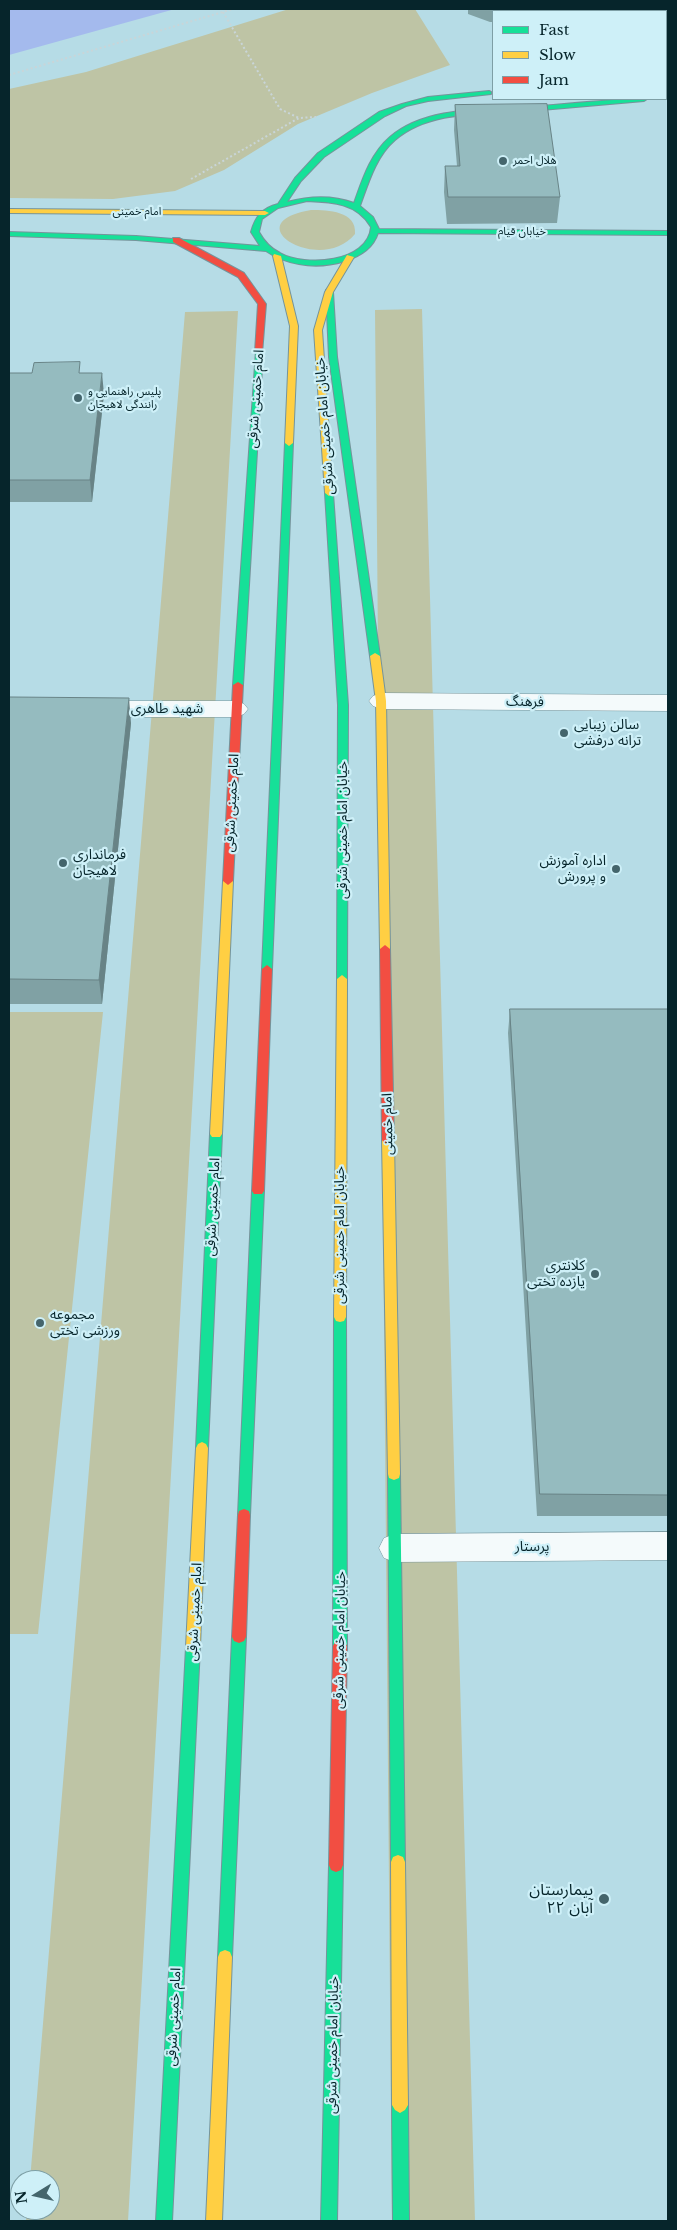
<!DOCTYPE html>
<html>
<head>
<meta charset="utf-8">
<style>
	body { margin:0 }
	#map { position:relative; width:677px; height:2230px; overflow:hidden; background:#b6dce6; font-family:"Libre Baskerville",serif }
	canvas { display:block }
	.frame { position:absolute; inset:0; border:10px solid #06252b; pointer-events:none }
	.legend { position:absolute; left:492px; top:10px; width:175px; height:90px; box-sizing:border-box; background:#cef0f8; border:1px solid #7e9fa6; margin:0; padding:6px 9px; list-style:none; font-size:15px; color:#06252b }
	.legend li { display:flex; align-items:center; gap:10px; height:25px }
	.legend b { width:25px; border:1px solid #7e9fa6 }
	.north { position:absolute; left:10px; top:2170px; width:50px; height:50px; box-sizing:border-box; background:#cef0f8; border:1px solid #7e9fa6; border-radius:50%; rotate:261deg; font-size:14px; font-weight:700; line-height:20px; text-align:center; color:#06252b }
	.north::after { content:''; display:block; margin:auto; width:18px; height:22px; background:#44656c; clip-path:polygon(50% 0,100% 100%,50% 72%,0 100%) }
</style>
</head>
<body>
<div id="map">
<canvas width="677" height="2230"></canvas>
<div class="frame"></div>
<ul class="legend">
<li><b style="height:6px;background:#16e098"></b>Fast</li>
<li><b style="height:6px;background:#ffcf43"></b>Slow</li>
<li><b style="height:6px;background:#f24e42"></b>Jam</li>
</ul>
<div class="north">N</div>
</div>
<script>
const c = document.querySelector('canvas').getContext('2d');
c.lineJoin = 'round';
function paint(path, color) {
  c.fillStyle = color;
  c.fill(path, 'evenodd');
}
function stroke(path, color, width, dash) {
  c.strokeStyle = color;
  c.lineWidth = width;
  c.lineCap = dash ? 'butt' : 'round';
  c.setLineDash(dash || []);
  c.stroke(path);
}
function drawText(font, color, halo, rows, align = 'center') {
  c.font = font + ' "Libre Baskerville","Noto Sans Arabic",serif';
  c.lineWidth = 4.5;
  c.setLineDash([]);
  c.textBaseline = 'middle';
  c.strokeStyle = halo;
  c.fillStyle = color;
  for (const [text, x, y, turn = 0] of rows) {
    c.save();
    c.translate(x, y);
    c.rotate((+turn || 0) * Math.PI / 180);
    c.textAlign = isNaN(turn) ? turn : align;
    if (halo) c.strokeText(text, 0, 0);
    c.fillText(text, 0, 0);
    c.restore();
  }
}
paint(new Path2D(`
	M289,9H415L450,65L372,93L298,124L224,170L175,191L113,199L9,198V89L86,72Z
	M311,210C328,210 357,211 355,234C321,276 233,223 311,210Z
	M422,309L475,2221H392L375,310Z
	M238,311L128,2221H26L27,2210H50V2180H30L185,312Z
	M9,1012H103L38,1634H9Z`), '#bec4a5');
paint(new Path2D(`
	M9,9H175L9,55Z`), '#a4baed');
const street = new Path2D(`
	M381,693L668,695V711L381,709L373,706L369,701L373,696Z
	M93,701H236L244,704L248,709L244,714L236,717H93L85,714L81,709L85,704Z
	M668,1532V1560L395,1562L384,1558L379,1548L384,1538L395,1534Z`);
const fast = new Path2D(`
	M489,91L491,92V94L428,101L406,106L385,116L324,157L301,181L287,202C310,196 332,195 354,203C362,181 370,154 390,137C426,106 484,110 529,107C569,104 608,99 647,99L644,101C606,104 568,108 530,111C486,115 431,109 395,140C376,156 368,184 360,206L373,217L379,229L668,231V235L378,233C369,262 324,269 299,264C287,262 276,258 266,251L136,240L9,236V232L136,236L260,246L251,232C255,217 262,208 278,204L295,178L318,153L379,112L402,104L428,97ZM307,201C332,202 357,203 371,227C368,263 305,267 280,253C270,248 264,241 259,232L262,219L278,208Z
	M666,95H668V99H665Z
	M326,290L333,292L337,357L380,656L375,659L370,656L329,357Z
	M256,350L263,352L243,685L238,688L233,685Z
	M289,440L293,443L272,969L267,973L262,969L285,443Z
	M329,490L333,493L348,705L347,979L342,983L337,979L338,705L325,493Z
	M216,1130L220,1131L222,1134L208,1448L206,1452L202,1454L198,1452L196,1448L210,1134L212,1131Z
	M258,1186L262,1188L264,1191L250,1515L249,1519L244,1521L239,1519L238,1515L252,1191L254,1188Z
	M340,1312L344,1313L346,1317L347,1646L345,1650L340,1652L335,1650L333,1646L334,1317L336,1313Z
	M394,1468L399,1470L400,1474L405,1862L403,1867L398,1869L393,1867L391,1862L388,1474L389,1470Z
	M239,1631L244,1633L246,1637L232,1957L230,1962L225,1964L220,1962L218,1957L232,1637L234,1633Z
	M193,1641L198,1643L200,1647L172,2221H156L186,1647L188,1643Z
	M336,1858L341,1860L343,1865L337,2221H321L329,1865L331,1860Z
	M400,2097L405,2100L408,2105L409,2221H393L392,2105L395,2100Z`);
const slow = new Path2D(`
	M9,209L265,211L269,213L265,215L9,213Z
	M274,254L281,256L298,326L293,443L289,446L285,443L290,326L273,256Z
	M347,255L354,257L333,292L322,330L333,493L329,496L325,493L314,330L325,292Z
	M375,653L380,656L386,701L390,949L385,953L380,949L376,701L370,656Z
	M228,877L233,881L222,1134L220,1137H212L210,1134L223,881Z
	M342,975L347,979L346,1317L344,1321L340,1322L336,1321L334,1317L337,979Z
	M388,1136L392,1137L394,1140L400,1474L399,1478L394,1480L389,1478L388,1474L382,1140L384,1137Z
	M202,1442L206,1444L208,1448L200,1647L198,1651L193,1653L188,1651L186,1647L196,1448L198,1444Z
	M398,1855L403,1857L405,1862L408,2105L405,2110L400,2113L395,2110L392,2105L391,1862L393,1857Z
	M225,1950L230,1952L232,1957L222,2221H206L218,1957L220,1952Z`);
const jam = new Path2D(`
	M173,238H179L244,273L266,304L262,354L255,352L258,304L238,277L173,242Z
	M238,682L243,685L233,881L228,885L223,881L233,685Z
	M385,945L390,949L394,1140L392,1143H384L382,1140L380,949Z
	M267,965L272,969L264,1191L262,1194H254L252,1191L262,969Z
	M244,1509L249,1511L250,1515L246,1637L244,1641L239,1643L234,1641L232,1637L238,1515L239,1511Z
	M340,1640L345,1642L347,1646L343,1865L341,1870L336,1872L331,1870L329,1865L333,1646L335,1642Z`);
stroke(street, '#75949b', 1);
stroke(fast, '#75949b', 2);
stroke(slow, '#75949b', 2);
stroke(jam, '#75949b', 2);
stroke(new Path2D(`
	M223,12L280,109L299,118
	M9,75L233,9
	M191,179L299,118L316,117`), '#c9d5d8', 2, [2, 2.5]);
paint(street, '#f4fafb');
paint(fast, '#16e098');
paint(slow, '#ffcf43');
paint(jam, '#f24e42');
paint(new Path2D(`
	M468,9H545L532,11H493V22H490L468,14Z
	M455,105L560,197L557,223L447,224L444,192L445,166H457L454,130Z
	M9,373H81L104,394L92,502H9Z
	M9,697L131,723L102,1004H9Z
	M510,1009H668V1516H537L508,1033Z`), '#80a1a4');
paint(new Path2D(`
	M516,9H545L532,11H516Z
	M102,373L104,394L92,502L90,480Z
	M129,698L131,723L102,1004L99,980Z`), '#688386');
const building = new Path2D(`
	M547,104L560,197H448L445,166H460L455,105Z
	M80,362L79,373H102L90,480H9V373H32L34,363Z
	M9,697L129,698L99,980L9,979Z
	M510,1009H668V1495L540,1494Z`);
paint(building, '#95bbbf');
stroke(building, '#688386', 1);
for (const [x, y, r, color] of [
	[503,161,5,"#44656c"],
	[78,398,5,"#44656c"],
	[564,733,5,"#44656c"],
	[63,863,5,"#44656c"],
	[616,869,5,"#44656c"],
	[595,1274,5,"#44656c"],
	[40,1323,5,"#44656c"],
	[604,1899,6,"#44656c"]
]) {
  const dot = new Path2D();
  dot.arc(x, y, r, 0, 2 * Math.PI);
  c.fillStyle = color;
  c.fill(dot);
  stroke(dot, '#cef0f8', 2);
}
drawText('11px', '#06252b', '#cef0f8', [
	["هلال احمر",513,161],
	["پلیس راهنمایی و",88,392],
	["رانندگی لاهیجان",88,405]
], 'left');
drawText('11px', '#06252b', '#cef0f8', [
	["امام خمینی",137,212],
	["خیابان قیام",522,232]
]);
drawText('14px', '#06252b', '#cef0f8', [
	["امام خمینی شرقی",256,399,-86],
	["خیابان امام خمینی شرقی",325,426,-94],
	["فرهنگ",525,702,1],
	["شهید طاهری",167,709],
	["امام خمینی شرقی",232,803,-87],
	["خیابان امام خمینی شرقی",343,830,-90],
	["امام خمینی",388,1124,-91],
	["امام خمینی شرقی",213,1207,-87],
	["خیابان امام خمینی شرقی",340,1235,-90],
	["پرستار",532,1547],
	["امام خمینی شرقی",195,1612,-87],
	["خیابان امام خمینی شرقی",340,1640,-89],
	["امام خمینی شرقی",174,2017,-87],
	["خیابان امام خمینی شرقی",333,2045,-89]
]);
drawText('14px', '#06252b', '#cef0f8', [
	["سالن زیبایی",574,725],
	["ترانه درفشی",574,741],
	["فرمانداری",73,855],
	["لاهیجان",73,871],
	["اداره آموزش",606,861,"right"],
	["و پرورش",606,877,"right"],
	["کلانتری",585,1266,"right"],
	["یازده تختی",585,1282,"right"],
	["مجموعه",50,1315],
	["ورزشی تختی",50,1331]
], 'left');
drawText('16px', '#06252b', '#cef0f8', [
	["بیمارستان",593,1890],
	["۲۲ آبان",593,1908]
], 'right');
</script>
</body>
</html>
